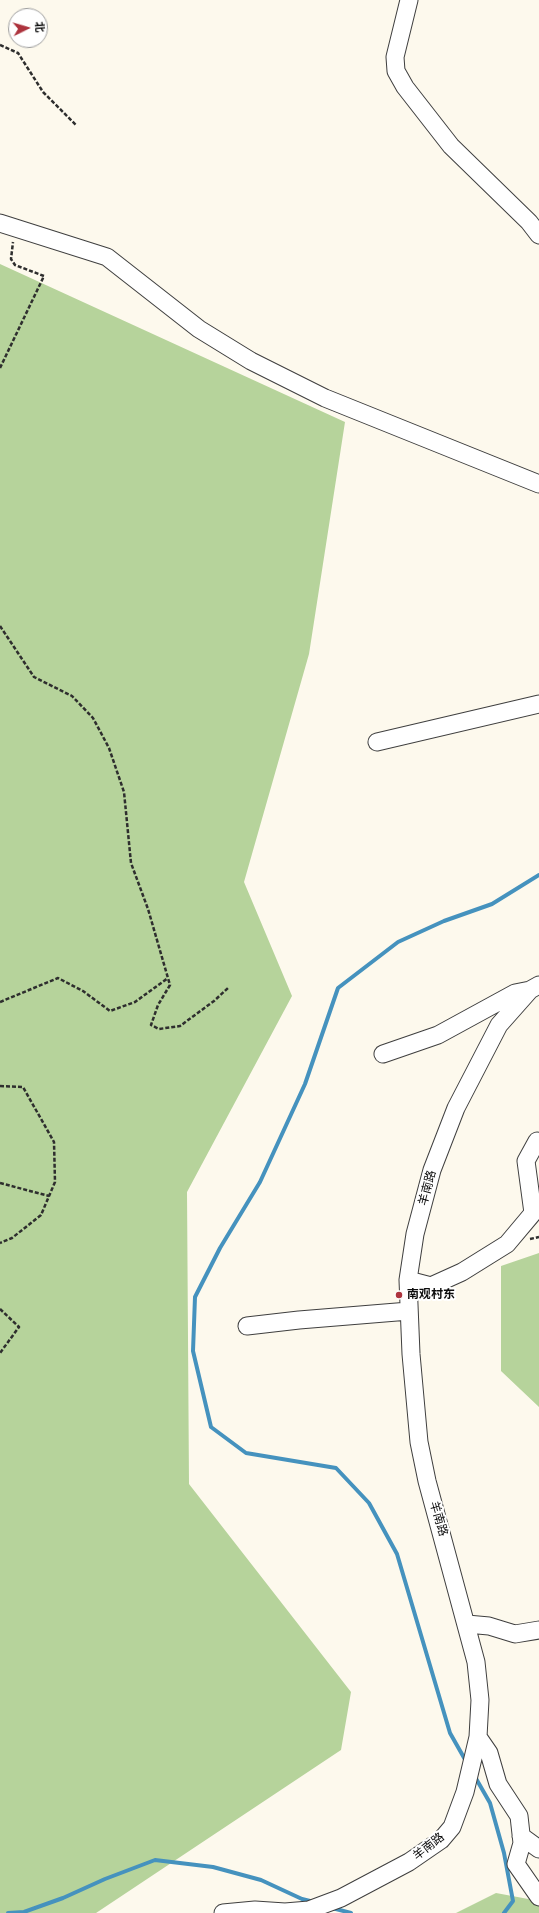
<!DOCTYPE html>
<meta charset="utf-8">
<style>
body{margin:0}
#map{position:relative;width:539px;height:1913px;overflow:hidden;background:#fdf9ed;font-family:"Source Serif 4","Noto Sans SC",serif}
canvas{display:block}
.north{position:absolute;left:8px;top:8px;width:40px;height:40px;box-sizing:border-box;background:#fff;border:1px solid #9e9e9e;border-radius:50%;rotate:85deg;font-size:11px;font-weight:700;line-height:16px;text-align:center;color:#0c0c0c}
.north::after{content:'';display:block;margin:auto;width:14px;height:18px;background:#ad333d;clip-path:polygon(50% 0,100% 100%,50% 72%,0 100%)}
</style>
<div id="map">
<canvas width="539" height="1913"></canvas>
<div class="north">北</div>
</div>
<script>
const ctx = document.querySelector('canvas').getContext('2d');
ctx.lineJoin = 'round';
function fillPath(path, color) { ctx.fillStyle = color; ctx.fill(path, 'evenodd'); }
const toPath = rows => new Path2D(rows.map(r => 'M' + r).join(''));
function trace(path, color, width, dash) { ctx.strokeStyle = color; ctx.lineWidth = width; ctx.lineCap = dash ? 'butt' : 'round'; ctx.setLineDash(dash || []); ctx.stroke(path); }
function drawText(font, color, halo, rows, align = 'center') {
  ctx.font = font + ' "Source Serif 4","Noto Sans SC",serif'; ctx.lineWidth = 4; ctx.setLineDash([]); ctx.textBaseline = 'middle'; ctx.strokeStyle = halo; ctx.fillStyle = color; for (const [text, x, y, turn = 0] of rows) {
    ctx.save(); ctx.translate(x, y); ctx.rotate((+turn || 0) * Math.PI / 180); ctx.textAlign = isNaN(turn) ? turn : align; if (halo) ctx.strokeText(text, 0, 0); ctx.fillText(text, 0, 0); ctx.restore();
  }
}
const forest = toPath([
 [0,264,345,422,309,654,244,882,292,996,187,1192,189,1484,351,1692,341,1750,96,1913,0,1913],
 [539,1253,539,1407,501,1371,501,1266],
 [496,1893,539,1901,539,1913,456,1913]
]);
const stream = toPath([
 [467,1763,450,1733,397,1554,369,1503,336,1468,246,1453,211,1427,193,1351,195,1297,220,1248,260,1182,305,1084,338,988,398,942,444,921,492,904,539,875],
 [474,1775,490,1803,504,1853,513,1901,504,1913],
 [332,1908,351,1913],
 [8,1913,24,1912,63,1898,105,1879,155,1860,213,1867,261,1880,302,1899,314,1902]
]);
const path = toPath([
 [0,45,18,53,43,92,76,125],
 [0,368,44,276,15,265,11,259,13,242],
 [0,626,34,677,72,696,93,718,109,748,124,792,131,863,148,909,170,985,158,1005,151,1025,159,1029,180,1026,214,1001,228,988],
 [0,1002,58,978,83,991,110,1011,135,1002,168,978],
 [0,1086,23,1087,54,1142,55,1182,41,1215,12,1238,0,1243],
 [0,1183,49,1196],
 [530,1239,539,1237],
 [0,1309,19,1327,0,1353]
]);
const minor = toPath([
 [409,0,395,57,396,71,405,87,451,146,529,222,539,235],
 [0,223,107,257,199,329,251,361,325,398,539,484],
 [377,742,539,704],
 [383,1054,438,1035,515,993,530,990],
 [408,1280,431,1286,462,1272,507,1244,533,1213,526,1161,537,1141],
 [247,1326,299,1320,409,1311],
 [467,1624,489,1626,515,1634,539,1630],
 [478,1737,489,1753,498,1784,519,1816,522,1843,516,1864,539,1897],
 [521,1836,539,1849],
 [223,1913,255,1910,285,1912,309,1910,341,1898,409,1862,441,1840,452,1827,465,1792,478,1737,480,1700,476,1662,427,1481,419,1442,411,1354,408,1280,415,1234,432,1170,456,1108,499,1025,530,990,539,985]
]);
const markers = [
 [399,1295,4,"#ad333d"]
];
const streetNames = [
 ["羊南路",428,1188,-75],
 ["羊南路",438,1519,74],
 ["羊南路",429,1847,-38]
];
const poiNames = [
 ["南观村东",407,1295]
];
fillPath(forest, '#b6d39b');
trace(stream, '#4592be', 4);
trace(minor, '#3f3f3f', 19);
trace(path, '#2e2e2e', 2.5, [4, 2]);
trace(minor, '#fff', 17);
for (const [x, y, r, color] of markers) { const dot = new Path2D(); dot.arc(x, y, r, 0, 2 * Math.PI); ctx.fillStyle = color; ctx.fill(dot); trace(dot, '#fff', 1.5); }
drawText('12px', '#0c0c0c', '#fff', streetNames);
drawText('bold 12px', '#0c0c0c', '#fff', poiNames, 'left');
</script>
